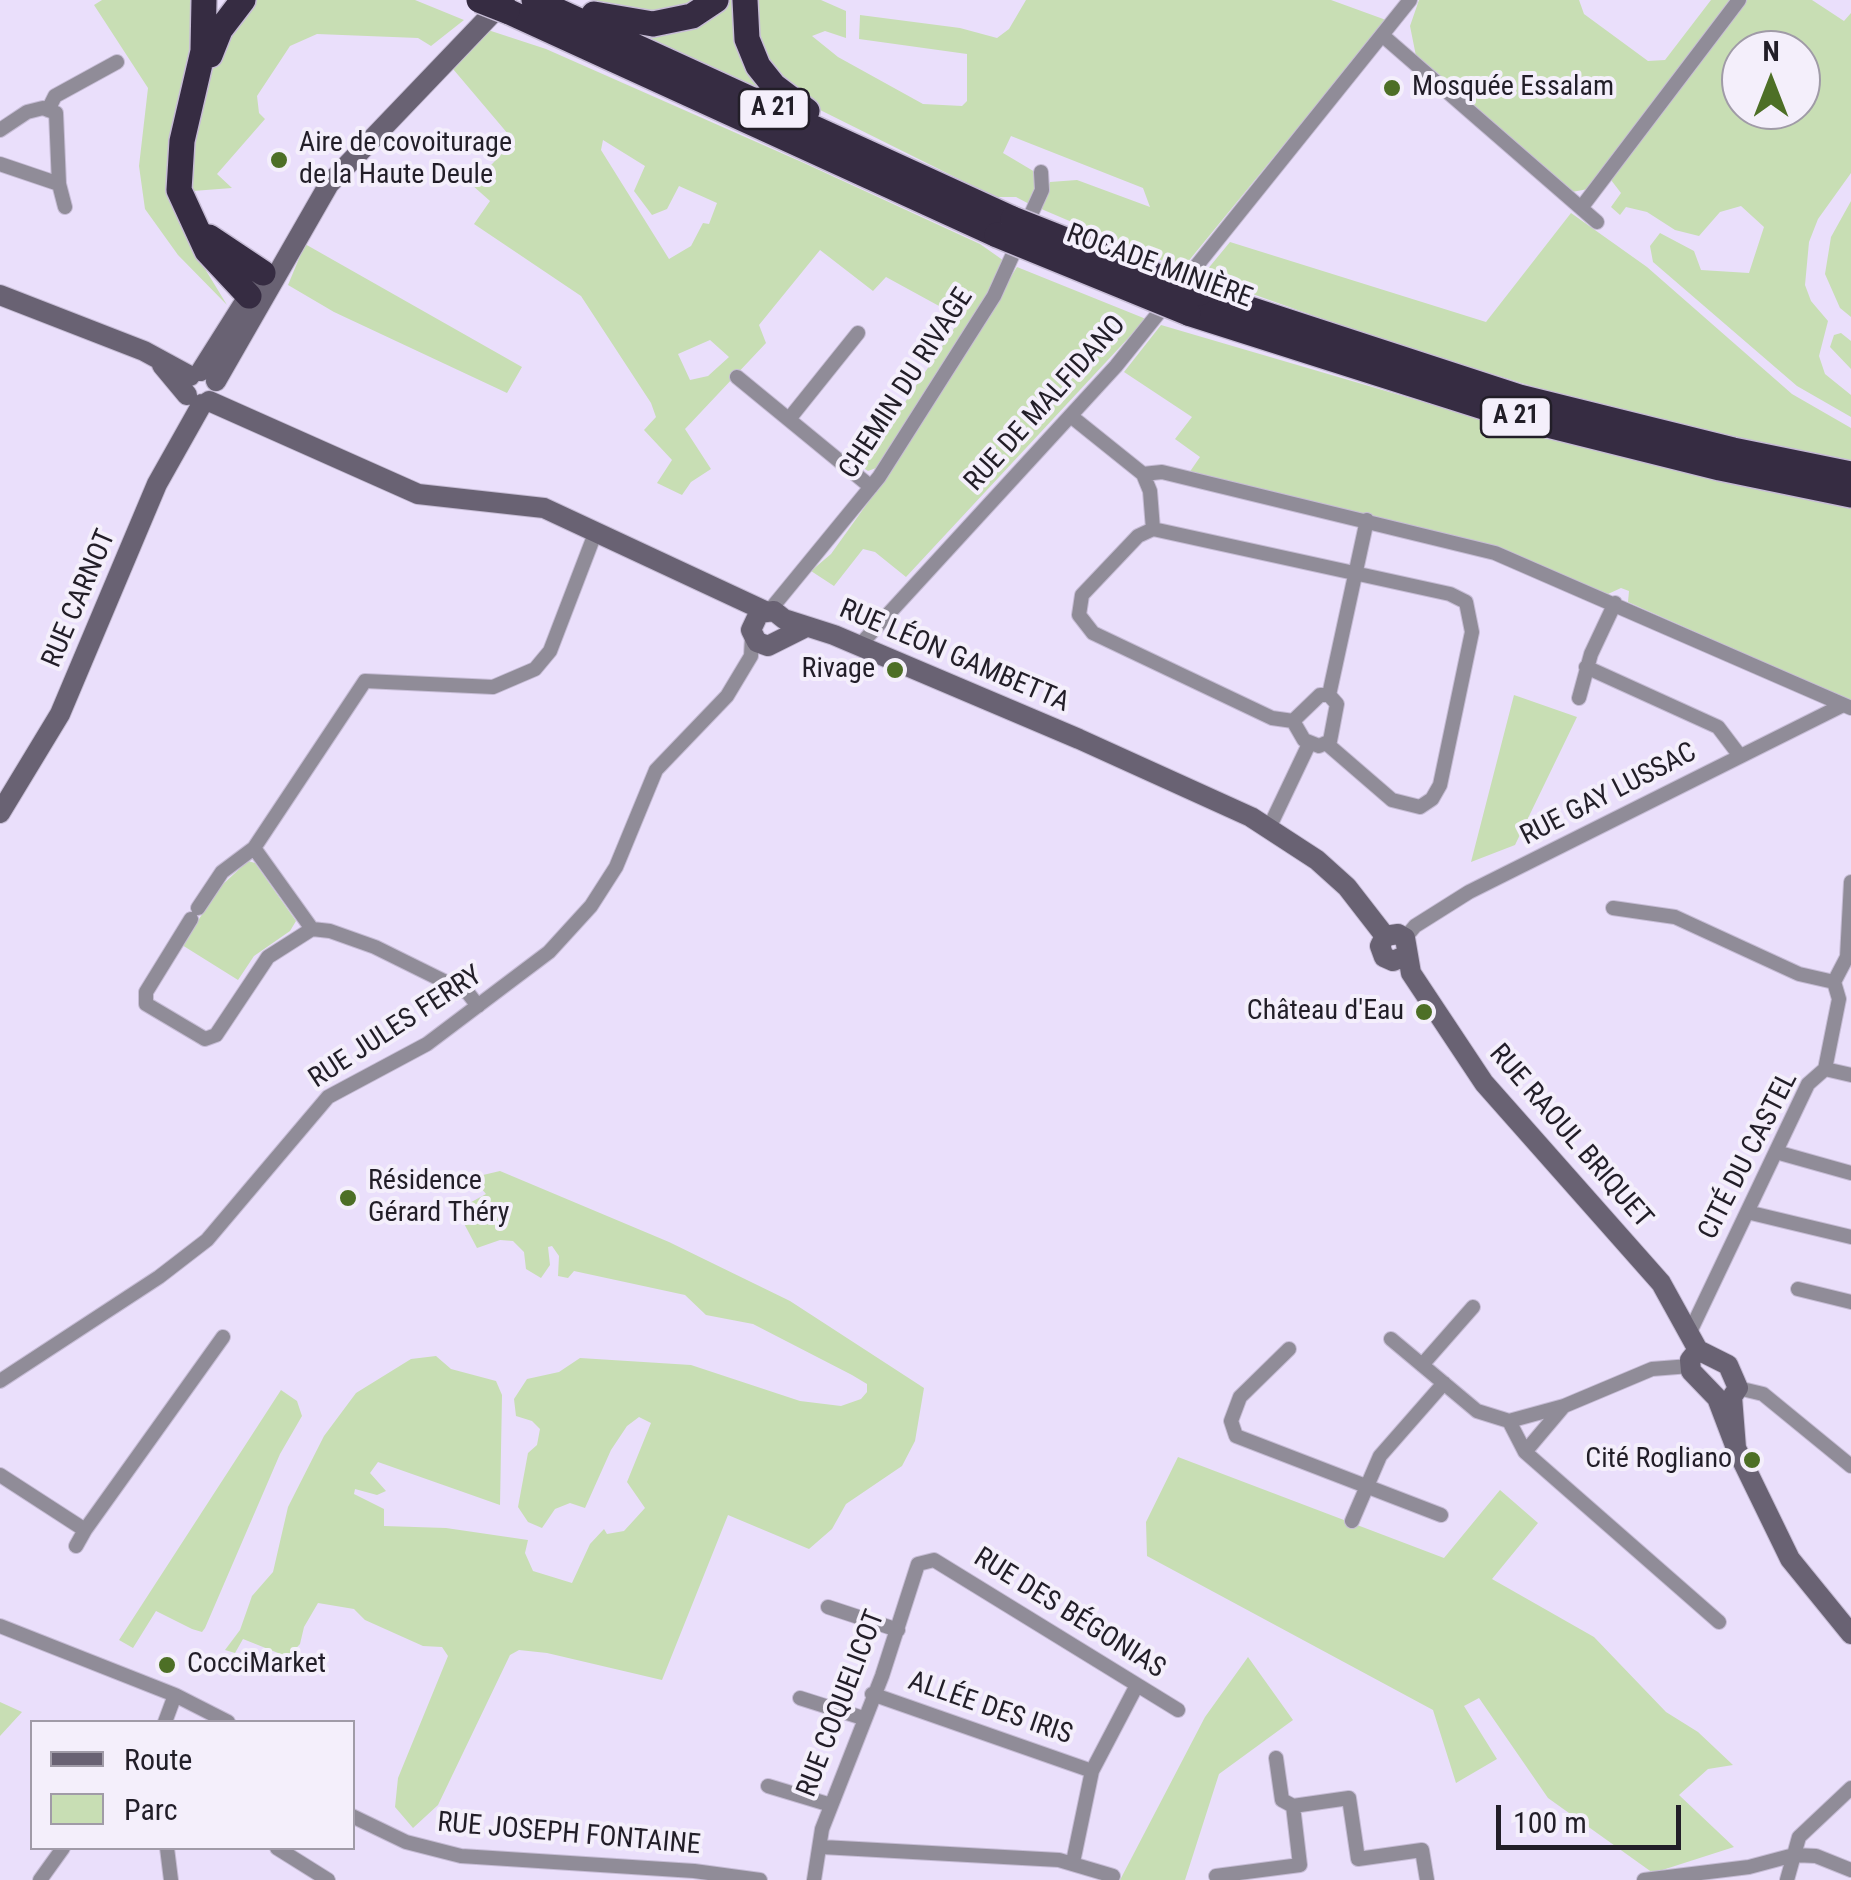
<!DOCTYPE html>
<meta charset="utf-8">
<style>
body{margin:0}
#map{position:relative;width:1851px;height:1880px;overflow:hidden;background:#eadffb;font-family:"Roboto Condensed",sans-serif}
canvas{display:block}
.legend{position:absolute;left:30px;top:1720px;width:325px;height:130px;box-sizing:border-box;background:#f4effb;border:2px solid #a09ba7;margin:0;padding:12px 18px;list-style:none;font-size:30px;color:#221e28}
.legend li{display:flex;align-items:center;gap:20px;height:50px}
.legend b{width:50px;border:2px solid #a09ba7}
.north{position:absolute;left:1721px;top:30px;width:100px;height:100px;box-sizing:border-box;background:#f4effb;border:2px solid #a09ba7;border-radius:50%;rotate:0deg;font-size:28px;font-weight:700;line-height:40px;text-align:center;color:#221e28}
.north::after{content:'';display:block;margin:auto;width:35px;height:45px;background:#4d6f26;clip-path:polygon(50% 0,100% 100%,50% 72%,0 100%)}
.scale{position:absolute;left:1496px;top:1805px;width:185px;height:45px;box-sizing:border-box;border:5px solid #221e28;border-top:0;padding-left:12px;font-size:30px;line-height:35px;white-space:nowrap;color:#221e28;-webkit-text-stroke:8px #f4effb;paint-order:stroke}
</style>
<div id="map">
<canvas width="1851" height="1880"></canvas>
<ul class="legend">
<li><b style="height:12px;background:#696273"></b>Route</li>
<li><b style="height:28px;background:#c8deb4"></b>Parc</li>
</ul>
<div class="north">N</div>
<div class="scale">100 m</div>
</div>
<script>
const ctx = document.querySelector('canvas').getContext('2d');
ctx.lineJoin = 'round';
function fillPath(path, color) { ctx.fillStyle = color; ctx.fill(path, 'evenodd'); }
const toPath = rows => new Path2D(rows.map(r => 'M' + r).join(''));
function trace(path, color, width, dash) { ctx.strokeStyle = color; ctx.lineWidth = width; ctx.lineCap = dash ? 'butt' : 'round'; ctx.setLineDash(dash || []); ctx.stroke(path); }
function drawText(font, color, halo, rows, align = 'center') {
  ctx.font = font + ' "Roboto Condensed",sans-serif'; ctx.lineWidth = 8; ctx.setLineDash([]); ctx.textBaseline = 'middle'; ctx.strokeStyle = halo; ctx.fillStyle = color; for (const [text, x, y, turn = 0] of rows) {
    ctx.save(); ctx.translate(x, y); ctx.rotate((+turn || 0) * Math.PI / 180); ctx.textAlign = isNaN(turn) ? turn : align; if (halo) ctx.strokeText(text, 0, 0); ctx.fillText(text, 0, 0); ctx.restore();
  }
}
const green = toPath([
 [102,0,198,0,172,198,185,236,227,305,178,255,145,209,139,166,148,88,94,5],
 [248,0,415,0,464,20,431,46,418,38,317,34,290,46,257,96,259,113,265,119,217,174,232,188,193,191,192,152,217,51],
 [591,0,705,0,679,13,620,11],
 [725,0,741,0,767,94,633,30],
 [752,0,821,0,846,11,846,38,825,31,812,36,838,57,923,104,962,106,967,101,967,54,859,39,860,15,960,28,997,38,1009,29,1026,0,1331,0,1386,20,1182,269,1039,208,1050,182,1077,180,1150,207,1143,188,1011,136,1003,153,1035,172,1039,180,1033,206,1016,197,995,197,798,99,757,49],
 [1419,0,1579,0,1584,14,1648,61,1665,60,1711,0,1733,0,1588,189,1572,192,1416,56,1410,26],
 [1747,0,1812,0,1844,21,1851,13,1851,173,1818,219,1809,242,1805,285,1811,301,1828,321,1819,356,1825,374,1851,395,1851,417,1797,386,1653,262,1650,246,1660,233,1694,251,1701,270,1749,273,1764,227,1741,206,1720,212,1699,236,1675,230,1647,212,1626,207,1620,215,1611,207,1621,193,1611,180],
 [1741,50,1801,50,1801,110,1741,110],
 [488,30,546,49,804,163,980,244,1007,263,876,468,868,471,862,467,961,318,886,277,873,291,820,250,759,325,766,343,685,429,711,469,691,482,682,495,657,483,672,460,644,430,656,417,651,403,581,296,474,224,490,201,472,185,514,141,453,69],
 [603,140,645,166,634,191,652,215,667,209,679,186,717,203,709,224,703,223,691,246,669,259,601,150],
 [710,340,729,357,708,376,690,380,678,354],
 [1851,201,1851,317,1840,308,1825,274,1831,237],
 [1571,213,1647,267,1792,394,1851,428,1851,461,1715,434,1557,394,1379,339,1202,276,1230,242,1486,322],
 [305,244,522,367,507,393,334,312,288,285],
 [1017,267,1146,319,906,577,875,552,863,549,834,586,811,571,831,554,884,480],
 [1161,325,1546,438,1851,509,1851,701,1628,602,1629,591,1621,588,1608,594,1489,545,1189,473,1200,457,1175,439,1192,417,1124,372],
 [1841,333,1851,341,1851,369,1830,347,1834,335],
 [1514,695,1577,717,1515,845,1471,862],
 [248,861,255,863,296,921,290,931,254,956,238,980,182,945,220,887],
 [500,1171,669,1242,790,1301,924,1388,915,1441,902,1466,846,1504,832,1529,809,1549,728,1515,662,1680,547,1653,519,1650,510,1655,438,1805,413,1828,395,1807,398,1778,448,1656,442,1647,423,1646,365,1620,354,1609,318,1603,304,1627,300,1644,288,1657,243,1639,235,1653,225,1650,240,1630,252,1596,273,1572,288,1507,324,1436,356,1393,411,1359,436,1356,451,1369,496,1381,502,1395,500,1505,378,1462,370,1473,386,1491,377,1495,355,1489,354,1494,384,1509,384,1526,446,1528,528,1540,525,1553,533,1571,572,1583,590,1544,604,1529,607,1534,624,1531,645,1508,627,1482,651,1423,639,1417,627,1426,611,1450,585,1508,570,1503,555,1509,542,1528,528,1522,518,1507,528,1453,537,1445,540,1429,532,1421,516,1416,514,1399,527,1379,559,1372,580,1358,691,1365,800,1401,841,1406,861,1399,867,1392,867,1384,852,1375,753,1324,706,1315,685,1295,574,1271,568,1278,558,1276,559,1256,552,1246,548,1247,550,1265,541,1278,526,1269,524,1252,513,1241,500,1240,477,1248,460,1216,464,1206,486,1194,481,1188,483,1175],
 [281,1390,297,1401,302,1416,280,1454,205,1628,202,1632,192,1629,156,1611,133,1648,119,1640],
 [1178,1457,1444,1558,1500,1490,1538,1523,1492,1579,1594,1637,1666,1712,1698,1732,1733,1765,1708,1769,1679,1795,1734,1847,1653,1873,1548,1798,1479,1698,1464,1706,1497,1759,1456,1783,1433,1710,1147,1556,1146,1522],
 [1248,1657,1293,1720,1219,1774,1185,1880,1120,1880,1205,1717],
 [0,1702,22,1712,0,1736]
]);
const street = toPath([
 [1382,35,1597,222],
 [48,110,55,96,117,62],
 [0,130,27,112,43,108,56,113,59,184,65,207],
 [0,164,59,184],
 [1581,208,1739,0],
 [737,377,871,487],
 [1072,417,1143,474,1150,491,1153,529],
 [789,419,858,333],
 [1143,474,1162,472,1495,553,1851,708],
 [770,610,879,477,994,296,1042,190,1041,172],
 [859,646,1116,366,1410,0],
 [1586,667,1718,727,1740,756],
 [1320,695,1329,695,1337,704,1330,741,1319,746,1304,740,1293,721,1320,695],
 [1329,695,1367,520],
 [1579,698,1591,654,1615,603],
 [1293,721,1272,718,1093,633,1079,615,1082,595,1138,536,1153,529,1450,594,1466,602,1472,632,1440,785,1432,799,1420,807,1392,800,1326,743],
 [1269,828,1309,744],
 [254,848,312,929],
 [198,908,222,872,254,848,365,681,493,687,535,669,550,651,596,531],
 [1613,908,1675,917,1799,974,1834,982],
 [191,919,146,992,146,1004,205,1039,216,1035,268,957,312,929,330,931,375,947,468,993,478,1006],
 [1405,938,1415,926,1469,892,1843,705],
 [1825,1069,1851,1075],
 [1776,1152,1851,1173],
 [1747,1212,1851,1237],
 [1798,1289,1851,1302],
 [1689,1334,1808,1084,1825,1069,1839,999,1834,982,1847,957,1851,882],
 [1391,1339,1477,1411,1509,1421,1564,1406,1652,1369,1690,1366],
 [1289,1349,1240,1397,1231,1421,1236,1436,1441,1515],
 [1422,1365,1473,1307],
 [0,1381,159,1277,207,1240,328,1097,427,1044,549,952,591,906,616,867,656,770,727,696,751,656,752,636],
 [1738,1388,1763,1394,1851,1466],
 [1509,1421,1525,1452,1563,1407],
 [1525,1452,1719,1622],
 [0,1475,85,1530,223,1337],
 [1352,1521,1380,1456,1444,1383],
 [76,1546,85,1530],
 [828,1607,898,1630],
 [0,1626,175,1695,228,1722],
 [872,1694,1092,1771],
 [800,1698,863,1718],
 [165,1722,175,1695],
 [1276,1758,1282,1800,1293,1806],
 [768,1786,831,1805],
 [352,1816,406,1842,461,1856,694,1871,760,1880],
 [822,1847,1059,1860,1113,1876],
 [167,1848,171,1880],
 [277,1848,328,1880],
 [1794,1855,1816,1856,1851,1870],
 [1073,1862,1092,1771,1137,1685],
 [1216,1876,1300,1865,1293,1806,1349,1798,1358,1859,1422,1850,1427,1880],
 [40,1880,63,1848],
 [814,1880,822,1829,882,1676,918,1564,934,1560,1178,1710],
 [1644,1880,1749,1867,1794,1855],
 [1787,1880,1799,1837,1851,1788]
]);
const secondary = toPath([
 [0,295,144,351,190,376],
 [162,365,187,395],
 [201,371,256,284],
 [216,381,329,184,505,0],
 [209,401,418,494,544,508,765,611],
 [806,627,768,646,757,642,751,630,759,613,774,611,784,619,834,635,1079,739,1251,817,1317,860,1347,887,1385,936],
 [0,813,60,714,157,484,202,404],
 [1385,936,1398,934,1405,938,1411,973,1484,1083,1661,1283,1698,1350,1728,1365,1738,1388,1732,1397,1736,1448],
 [1385,936,1380,946,1384,957,1393,961,1405,956],
 [1698,1350,1690,1360,1691,1371,1717,1398,1736,1448,1790,1559,1851,1634]
]);
const highway = toPath([
 [204,0,203,51,182,141,179,190,207,251,249,296],
 [534,0,1013,219],
 [745,0,747,39,758,66,774,86,807,111],
 [507,11,997,235],
 [594,14,653,24,692,16,716,0],
 [210,55,220,30,243,0],
 [209,237,263,273],
 [1200,293,1519,397,1733,450,1851,474],
 [1188,313,1512,416,1720,468,1851,495]
]);
const highwayBridge = toPath([
 [479,0,507,11],
 [1013,219,1200,293],
 [997,235,1188,313]
]);
const markers = [
 [1392,88,10,"#4d6f26"],
 [279,160,10,"#4d6f26"],
 [895,670,10,"#4d6f26"],
 [1424,1012,10,"#4d6f26"],
 [348,1198,10,"#4d6f26"],
 [1752,1460,10,"#4d6f26"],
 [167,1665,10,"#4d6f26"]
];
const shields = [
 [774,109,70],
 [1516,417,70]
];
const shieldNames = [
 ["A 21",774,109],
 ["A 21",1516,417]
];
const poiNames = [
 ["Mosquée Essalam",1412,88],
 ["Aire de covoiturage",299,144],
 ["de la Haute Deule",299,176],
 ["Rivage",875,670,"right"],
 ["Château d'Eau",1404,1012,"right"],
 ["Résidence",368,1182],
 ["Gérard Théry",368,1214],
 ["Cité Rogliano",1732,1460,"right"],
 ["CocciMarket",187,1665]
];
const streetNames = [
 ["ROCADE MINIÈRE",1159,267,20],
 ["CHEMIN DU RIVAGE",907,384,-57],
 ["RUE DE MALFIDANO",1046,404,-48],
 ["RUE CARNOT",80,599,-67],
 ["RUE LÉON GAMBETTA",954,657,23],
 ["RUE GAY LUSSAC",1609,795,-27],
 ["RUE JULES FERRY",396,1028,-33],
 ["RUE RAOUL BRIQUET",1570,1137,49],
 ["CITÉ DU CASTEL",1749,1156,-63],
 ["RUE DES BÉGONIAS",1069,1614,32],
 ["RUE COQUELICOT",842,1704,-69],
 ["ALLÉE DES IRIS",990,1709,19],
 ["RUE JOSEPH FONTAINE",569,1835,5]
];
fillPath(green, '#c8deb4');
trace(street, '#c6bcd5', 16);
trace(secondary, '#c6bcd5', 22);
trace(highway, '#c6bcd5', 28);
trace(street, '#908c98', 14);
trace(secondary, '#696273', 20);
trace(highway, '#362c42', 25);
trace(highwayBridge, '#c6bcd5', 28, []);
trace(highwayBridge, '#362c42', 25);
for (const [x, y, r, color] of markers) { const dot = new Path2D(); dot.arc(x, y, r, 0, 2 * Math.PI); ctx.fillStyle = color; ctx.fill(dot); trace(dot, '#f4effb', 4); }
for (const [x, y, w] of shields) { const box = new Path2D(); box.roundRect(x - w / 2, y - 20, w, 40, 8); ctx.fillStyle = '#f4effb'; ctx.fill(box); trace(box, '#221e28', 2.5); }
drawText('bold 25px', '#221e28', null, shieldNames);
drawText('28px', '#221e28', '#f4effb', poiNames, 'left');
drawText('28px', '#221e28', '#f4effb', streetNames);
</script>
